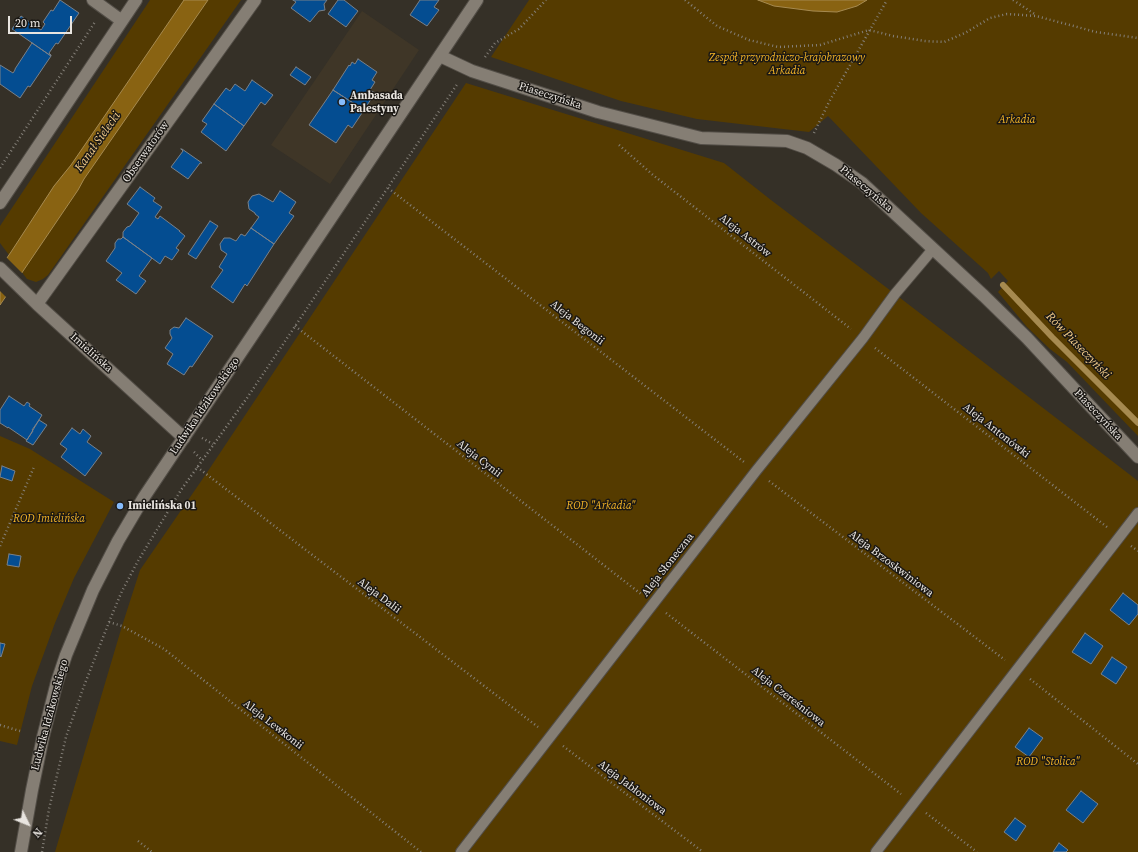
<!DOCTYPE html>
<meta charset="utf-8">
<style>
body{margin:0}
#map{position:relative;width:1138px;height:852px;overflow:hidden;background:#353027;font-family:"Source Serif 4",serif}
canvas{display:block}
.north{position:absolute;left:8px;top:804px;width:40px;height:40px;-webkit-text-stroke:3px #1b1814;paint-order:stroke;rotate:133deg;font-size:11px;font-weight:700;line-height:16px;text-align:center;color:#e9e5e0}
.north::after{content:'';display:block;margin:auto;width:14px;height:18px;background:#e9e5e0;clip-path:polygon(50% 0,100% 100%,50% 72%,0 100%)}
.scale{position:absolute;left:8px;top:16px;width:64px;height:18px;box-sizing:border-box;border:2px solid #e9e5e0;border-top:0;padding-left:5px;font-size:12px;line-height:14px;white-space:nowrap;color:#e9e5e0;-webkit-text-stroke:3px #1b1814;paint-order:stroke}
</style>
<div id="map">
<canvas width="1138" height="852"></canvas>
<div class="north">N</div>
<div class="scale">20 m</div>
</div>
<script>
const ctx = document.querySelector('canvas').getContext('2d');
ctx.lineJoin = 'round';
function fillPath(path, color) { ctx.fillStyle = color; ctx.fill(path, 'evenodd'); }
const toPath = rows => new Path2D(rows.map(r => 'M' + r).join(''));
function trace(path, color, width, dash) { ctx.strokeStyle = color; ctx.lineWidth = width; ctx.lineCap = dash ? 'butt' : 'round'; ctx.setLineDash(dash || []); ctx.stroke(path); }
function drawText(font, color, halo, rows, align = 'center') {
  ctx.font = font + ' "Source Serif 4",serif'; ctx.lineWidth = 3; ctx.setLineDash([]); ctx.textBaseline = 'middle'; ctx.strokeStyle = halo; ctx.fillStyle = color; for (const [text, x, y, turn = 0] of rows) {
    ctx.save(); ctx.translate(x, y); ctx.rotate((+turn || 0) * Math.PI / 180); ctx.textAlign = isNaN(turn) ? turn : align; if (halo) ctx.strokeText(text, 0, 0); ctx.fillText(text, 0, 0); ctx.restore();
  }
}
const built = toPath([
 [362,11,419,50,330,184,271,145]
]);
const green = toPath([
 [150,0,241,0,48,275,43,279,36,282,27,279,0,243,0,226],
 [529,0,1138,0,1138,436,1067,362,1050,349,1027,327,998,292,1008,281,999,271,991,279,988,273,921,213,828,116,809,132,697,119,621,101,491,57],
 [466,83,724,163,771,200,895,294,1138,481,1138,852,55,852,122,626,140,570,206,474],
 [0,436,30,449,114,502,74,578,55,623,32,686,17,745,0,741]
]);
const water = toPath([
 [184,0,208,0,84,179,78,190,0,305,0,268,11,252,54,186,71,165,184,0],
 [758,0,867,0,857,6,837,12,813,11,774,6,758,0]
]);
const pier = toPath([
 [6,257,23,274,7,298,0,291,0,265]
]);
const stream = toPath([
 [1003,285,1052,337,1138,423]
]);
const building = toPath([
 [60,0,79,13,58,44,56,43,49,53,51,55,51,56,12,29,21,16,41,30,45,24,43,22,51,10,53,11,60,0],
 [293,0,327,0,324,4,325,10,319,11,310,22,291,8,296,2,293,0],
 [338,0,344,0,358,11,346,27,328,14,338,0],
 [420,0,439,0,434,7,439,10,427,26,410,15,420,0],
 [32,43,51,56,30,87,28,86,20,98,0,84,0,65,13,73,15,70,15,69,32,43],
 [358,59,377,72,372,80,375,82,370,90,375,93,364,110,333,90,349,65,350,66,352,62,355,64,358,59],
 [296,67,311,77,305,85,290,75,296,67],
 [252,80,273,95,265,105,261,102,244,126,214,104,226,88,230,91,235,84,245,91,252,80],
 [333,90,364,110,352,128,348,125,336,143,309,125,333,90],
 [214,104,244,126,226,151,201,132,207,124,202,121,214,104],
 [181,149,182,149,202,163,200,163,188,179,171,167,183,151,181,149],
 [140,187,155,198,153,201,162,207,155,217,158,219,160,216,180,231,179,231,185,236,176,248,179,250,172,260,165,256,160,264,123,237,123,232,127,227,130,226,139,213,127,204,140,187],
 [280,191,296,202,289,213,294,216,274,244,251,228,259,217,255,214,255,213,249,209,248,202,252,196,259,194,273,202,280,191],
 [210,221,218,226,196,259,188,254,210,221],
 [251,228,274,244,247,286,245,284,233,303,211,287,223,270,219,267,227,254,221,250,220,244,224,238,230,238,236,241,241,234,245,236,251,228],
 [123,237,152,258,139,276,146,281,136,294,116,280,122,273,106,261,115,248,115,243,118,239,121,239,123,237],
 [186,318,213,336,192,367,190,366,184,375,167,364,173,354,165,348,172,338,170,334,170,330,174,327,179,328,186,318],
 [9,396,24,406,27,402,30,404,29,406,42,415,27,440,8,427,8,428,0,423,0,410,9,396],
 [39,420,47,425,33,445,26,441,33,431,32,430,39,420],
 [72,428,80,434,83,429,91,436,87,442,102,453,85,476,61,457,67,449,60,444,72,428],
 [2,466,15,471,12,481,0,477,2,466],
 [9,554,21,556,19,567,7,565,9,554],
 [1123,593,1138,605,1138,614,1129,625,1110,610,1123,593],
 [1085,633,1103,646,1091,664,1072,652,1085,633],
 [0,643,5,644,1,657,0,656,0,643],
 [1112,657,1127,667,1116,684,1101,674,1112,657],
 [1029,728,1043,738,1029,757,1015,747,1029,728],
 [1081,791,1098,804,1083,823,1066,810,1081,791],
 [1015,818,1026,826,1016,841,1004,832,1015,818],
 [1059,843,1068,850,1066,852,1053,852,1059,843]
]);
const path = toPath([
 [685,0,717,26,749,40,778,47,820,45,869,30,893,36,925,41,944,42,965,33,990,18,1007,14,1036,16,1096,32,1138,38],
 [1013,0,1036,15],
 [485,57,495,43,519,29,546,0],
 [814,133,829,102,887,0],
 [619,145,653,175,851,329],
 [0,168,95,22],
 [388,188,744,462],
 [295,326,641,594],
 [875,348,1107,527],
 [202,438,213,444],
 [194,452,202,460],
 [197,467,538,727],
 [769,481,1005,660],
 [0,546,34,467],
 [1131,546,1138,551],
 [666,613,901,794],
 [109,622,122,626,164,649,421,852],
 [1030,679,1138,764],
 [0,725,20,731],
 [563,746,703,852],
 [926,813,977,852],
 [138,841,152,852],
 [42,852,49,809,66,737,84,686,109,622,122,591,138,561,181,490,247,398,458,83]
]);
const lane = toPath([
 [461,852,756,471,863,338,895,294,933,249],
 [876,852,1138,513]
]);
const street = toPath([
 [93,0,122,21],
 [440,56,472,71,598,112,701,138,787,141,807,148,836,165,862,183,984,296,1027,338,1093,409,1138,457],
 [0,203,136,0],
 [0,268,37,304,184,438],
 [37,304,255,0]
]);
const secondary = toPath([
 [21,852,32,790,43,737,57,682,66,655,93,590,118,541,144,497,477,0]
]);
const markers = [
 [342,102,4,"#85bbfb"],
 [120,506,4,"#85bbfb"]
];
const parkNames = [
 ["Zespół przyrodniczo-krajobrazowy",787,58],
 ["Arkadia",787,71],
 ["Arkadia",1017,120],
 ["ROD \"Arkadia\"",601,506],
 ["ROD Imielińska",49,519],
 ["ROD \"Stolica\"",1048,762]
];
const poiNames = [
 ["Ambasada",350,96],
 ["Palestyny",350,109],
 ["Imielińska 01",128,506]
];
const streetNames = [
 ["Piaseczyńska",550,96,18],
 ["Obserwatorów",146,152,-55],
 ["Piaseczyńska",866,189,40],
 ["Aleja Astrów",745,236,38],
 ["Aleja Begonii",577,323,38],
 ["Imielińska",91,353,42],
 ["Ludwika Idzikowskiego",205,406,-56],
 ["Piaseczyńska",1098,415,47],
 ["Aleja Antonówki",996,431,38],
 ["Aleja Cynii",479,459,38],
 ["Aleja Brzoskwiniowa",891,564,37],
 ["Aleja Słoneczna",668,565,-52],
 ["Aleja Dalii",379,596,37],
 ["Aleja Czereśniowa",788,697,38],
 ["Ludwika Idzikowskiego",50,715,-75],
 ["Aleja Lewkonii",273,725,38],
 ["Aleja Jabłoniowa",632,788,37]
];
const waterNames = [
 ["Kanał Sielecki",98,142,-55],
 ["Rów Piaseczyński",1078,346,46]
];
fillPath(built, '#3f3627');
fillPath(green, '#553b00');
fillPath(water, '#896312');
trace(water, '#a68a50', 1);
fillPath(pier, '#353027');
trace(stream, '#a68a50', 6);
fillPath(building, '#044d91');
trace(building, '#79818a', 1);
trace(lane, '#524d46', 12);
trace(street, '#524d46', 14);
trace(secondary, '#524d46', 14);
trace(path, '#858079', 2.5, [1, 3]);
trace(lane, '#857e74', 10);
trace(street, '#857e74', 12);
trace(secondary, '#857e74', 12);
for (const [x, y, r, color] of markers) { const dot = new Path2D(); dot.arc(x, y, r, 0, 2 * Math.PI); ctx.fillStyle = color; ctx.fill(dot); trace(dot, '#1b1814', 1.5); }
drawText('italic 11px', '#f4b426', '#1b1814', parkNames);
drawText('bold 11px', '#e9e5e0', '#1b1814', poiNames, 'left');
drawText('11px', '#e9e5e0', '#1b1814', streetNames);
drawText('italic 12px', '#f6cf8c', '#1b1814', waterNames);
</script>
